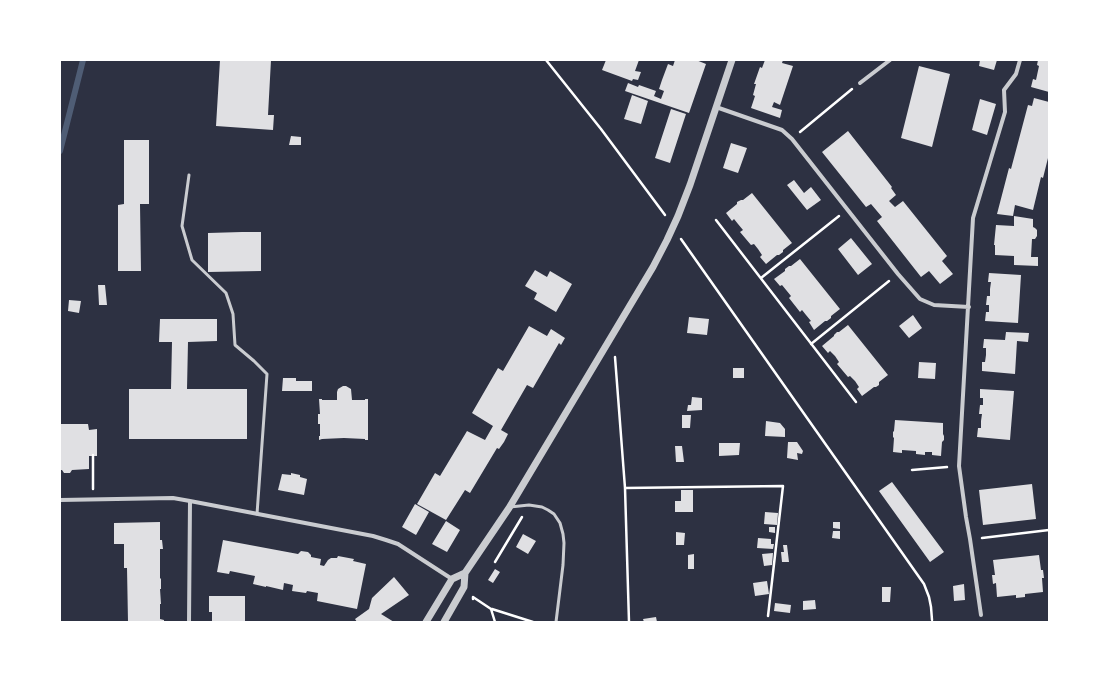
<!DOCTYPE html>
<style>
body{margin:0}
#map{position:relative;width:1109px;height:682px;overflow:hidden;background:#2d3142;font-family:Overpass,sans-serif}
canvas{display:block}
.frame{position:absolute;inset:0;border:61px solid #fff;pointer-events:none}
</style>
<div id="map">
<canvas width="1109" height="682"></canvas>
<div class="frame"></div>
</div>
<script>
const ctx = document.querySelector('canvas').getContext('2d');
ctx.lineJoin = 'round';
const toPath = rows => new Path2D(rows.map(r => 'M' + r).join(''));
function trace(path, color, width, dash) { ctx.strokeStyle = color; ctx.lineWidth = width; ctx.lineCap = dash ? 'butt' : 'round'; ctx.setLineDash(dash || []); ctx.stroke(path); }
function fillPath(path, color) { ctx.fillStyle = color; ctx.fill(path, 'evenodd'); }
const stream = toPath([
 [60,151,83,60]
]);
const building = toPath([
 [220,60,271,60,268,115,274,115,273,130,216,126],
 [606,60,639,60,635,71,641,72,638,80,633,79,632,81,602,70],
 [675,60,696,60,706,64,689,113,625,91,628,83,638,87,639,85,656,91,654,96,661,99,664,91,659,89,662,80,668,64,673,66],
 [765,60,783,60,782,63,793,66,780,105,774,102,772,107,782,110,780,118,751,108,755,96,753,95,756,84,754,84,760,67,762,68],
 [980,60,997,60,994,70,979,66],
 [1038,60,1049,60,1049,92,1031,87,1033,79,1036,80,1039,66,1037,65],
 [919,66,950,74,932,147,901,138],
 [632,95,648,101,641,124,624,119],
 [1034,98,1049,102,1049,154,1043,178,1041,177,1033,210,1015,205,1013,216,997,214,1009,168,1011,169,1028,105,1032,106],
 [980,99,996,104,987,135,972,130],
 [671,109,686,114,670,163,655,158],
 [848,131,892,187,891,188,896,195,889,201,895,207,903,201,947,256,942,261,953,274,940,284,929,271,921,277,877,221,882,217,871,204,866,207,822,152],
 [291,136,301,137,301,145,289,145],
 [124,140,149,140,149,204,140,204,141,271,118,271,118,205,124,204],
 [731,143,747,148,738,173,723,168],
 [794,180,804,193,811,187,821,200,807,210,787,185],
 [752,193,792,243,783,250,783,252,779,255,777,255,766,264,760,257,762,255,758,249,754,244,751,245,740,232,743,230,738,224,734,219,732,221,726,213,737,204,737,202,741,200,743,200],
 [1014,216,1033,219,1033,227,1035,228,1037,230,1037,236,1035,239,1032,239,1031,257,1038,257,1038,266,1014,265,1014,256,995,255,995,245,994,245,996,225,1014,226],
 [242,232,261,232,261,271,208,272,208,233],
 [851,238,872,264,858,275,838,249],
 [800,259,840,309,831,316,831,318,827,321,825,321,814,330,809,322,811,321,806,315,802,310,800,312,789,298,791,296,782,285,780,286,774,279,785,271,785,269,789,266,791,266],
 [535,270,547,277,550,271,572,284,556,312,534,299,537,293,525,286],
 [989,273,1021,275,1018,323,985,321,986,312,989,312,989,305,986,305,987,296,990,296,990,289,991,282,988,282],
 [98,285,105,285,107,305,99,305],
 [69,300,81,301,79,313,68,311],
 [913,315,922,328,909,338,899,326],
 [689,317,709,319,707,335,687,333],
 [160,319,217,319,217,341,188,342,187,389,247,389,247,439,129,439,129,389,171,389,172,342,159,342],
 [848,325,888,375,879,382,879,385,876,387,874,387,862,396,857,389,859,387,855,381,850,376,848,377,837,364,839,362,835,356,830,351,828,353,822,346,834,336,834,335,837,332,839,332],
 [529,326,547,336,551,329,565,338,561,345,559,343,533,388,527,385,501,430,508,434,504,442,499,449,497,448,470,493,465,490,446,520,417,504,435,473,440,476,467,431,485,440,493,426,472,413,498,368,503,371],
 [1006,332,1029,333,1028,342,1017,341,1015,374,982,371,982,362,985,362,986,355,986,348,983,348,984,339,1005,340],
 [919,362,936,363,935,379,918,378],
 [733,368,744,368,744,378,733,378],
 [283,378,296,378,296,381,312,381,312,391,282,391],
 [343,386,346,386,351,389,352,400,365,400,365,399,368,399,368,440,365,440,365,439,344,438,322,439,319,440,319,436,320,436,320,424,318,424,318,414,320,414,319,399,322,399,322,400,337,400,337,392,338,389],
 [980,389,1014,391,1010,440,977,437,978,428,981,428,981,421,982,414,979,414,980,405,983,405,983,398,980,398],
 [692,397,702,398,702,410,687,411,688,405,691,405],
 [682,415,691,415,690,428,682,428],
 [895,420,943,423,943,434,944,436,944,440,942,442,941,456,932,455,932,452,925,452,925,455,916,454,916,451,902,450,902,453,893,452,894,438,893,437,893,432,894,431],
 [766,421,780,423,785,429,785,437,765,436],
 [60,424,88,424,89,430,97,429,97,456,89,456,89,469,72,470,70,473,64,473,62,470,60,470],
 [788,442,797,442,803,451,802,454,797,453,798,460,787,458],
 [719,443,740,443,739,455,719,456],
 [675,446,682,446,684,462,676,462],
 [291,473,300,475,300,477,307,479,304,495,278,490,282,474,291,475],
 [892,482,944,552,930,562,879,491],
 [1032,484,1036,519,983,525,979,490],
 [681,490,693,490,693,512,675,512,675,501,681,501],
 [415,504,429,512,416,535,402,527],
 [765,512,778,513,777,525,764,524],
 [446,521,460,530,447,552,432,544],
 [160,522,160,540,162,540,163,549,160,549,160,579,161,578,161,589,160,589,161,604,160,604,160,619,164,620,164,622,128,622,127,568,124,568,124,544,114,544,114,523],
 [833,522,840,522,840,529,833,528],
 [769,527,775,527,775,533,769,532],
 [833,531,840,531,840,539,832,538],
 [676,532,685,533,684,545,676,545],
 [523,534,536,541,528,554,516,547],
 [758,538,771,539,771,544,774,544,773,549,757,548],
 [223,540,298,554,301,551,308,552,311,555,311,557,321,559,320,565,324,566,328,560,331,558,337,558,338,556,354,559,353,561,366,564,357,609,317,601,318,593,307,591,306,593,292,591,293,585,284,583,283,590,266,586,266,587,253,584,255,576,230,571,229,574,217,572],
 [783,545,787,545,789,562,782,562,781,552,784,552],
 [773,553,772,565,764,566,762,554],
 [694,554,694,569,688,569,688,555],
 [1039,555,1041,570,1043,570,1044,578,1042,578,1043,592,1025,594,1025,597,1016,598,1016,595,997,597,996,583,993,584,992,575,995,575,993,560],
 [495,569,500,572,493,583,488,580],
 [394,577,409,595,381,614,394,622,357,622,355,619,369,609,372,598],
 [767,581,769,594,755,596,753,583],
 [964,584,965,600,954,601,953,586],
 [882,587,891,587,890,602,882,602],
 [209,596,245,596,245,622,212,622,212,612,209,612],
 [815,600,816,609,803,610,803,601],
 [775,603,791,605,790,613,774,611],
 [656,617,657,622,644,622,643,619]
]);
const path = toPath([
 [546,60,601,129,665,215],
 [800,132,852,89],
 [716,220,856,402],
 [681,239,924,584,929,597,931,607,932,620],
 [761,278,839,216],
 [811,344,889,281],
 [615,357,625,488,629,622],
 [93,455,93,489],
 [912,470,947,467],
 [625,488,783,486,768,616],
 [982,538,1049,530],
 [495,562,522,517],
 [473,599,473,597,491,609,495,622],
 [492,609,533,622]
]);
const service = toPath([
 [189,175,182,226,192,260,226,293,233,314,235,345,254,361,267,374,257,514],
 [510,507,529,505,542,507,548,510,554,514,560,523,563,534,564,543,563,565,556,622]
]);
const minor = toPath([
 [860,83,890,60],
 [716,107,782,130,792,139,898,274,920,299,934,305,969,307],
 [60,500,173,498,190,501,373,536,386,540,398,544,452,579],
 [981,615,970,539,966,517,959,466,973,218,1005,112,1004,90,1016,74,1020,60],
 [189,622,190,501]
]);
const tertiary = toPath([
 [426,622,452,579,465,573],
 [444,622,464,587,465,573,509,508,653,267,667,240,678,216,690,185,732,60]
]);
trace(stream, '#4f5d75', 6);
fillPath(building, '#e0e0e3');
trace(path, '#fff', 2.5);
trace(service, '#caccd0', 3);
trace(minor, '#caccd0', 4);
trace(tertiary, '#caccd0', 7);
</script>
